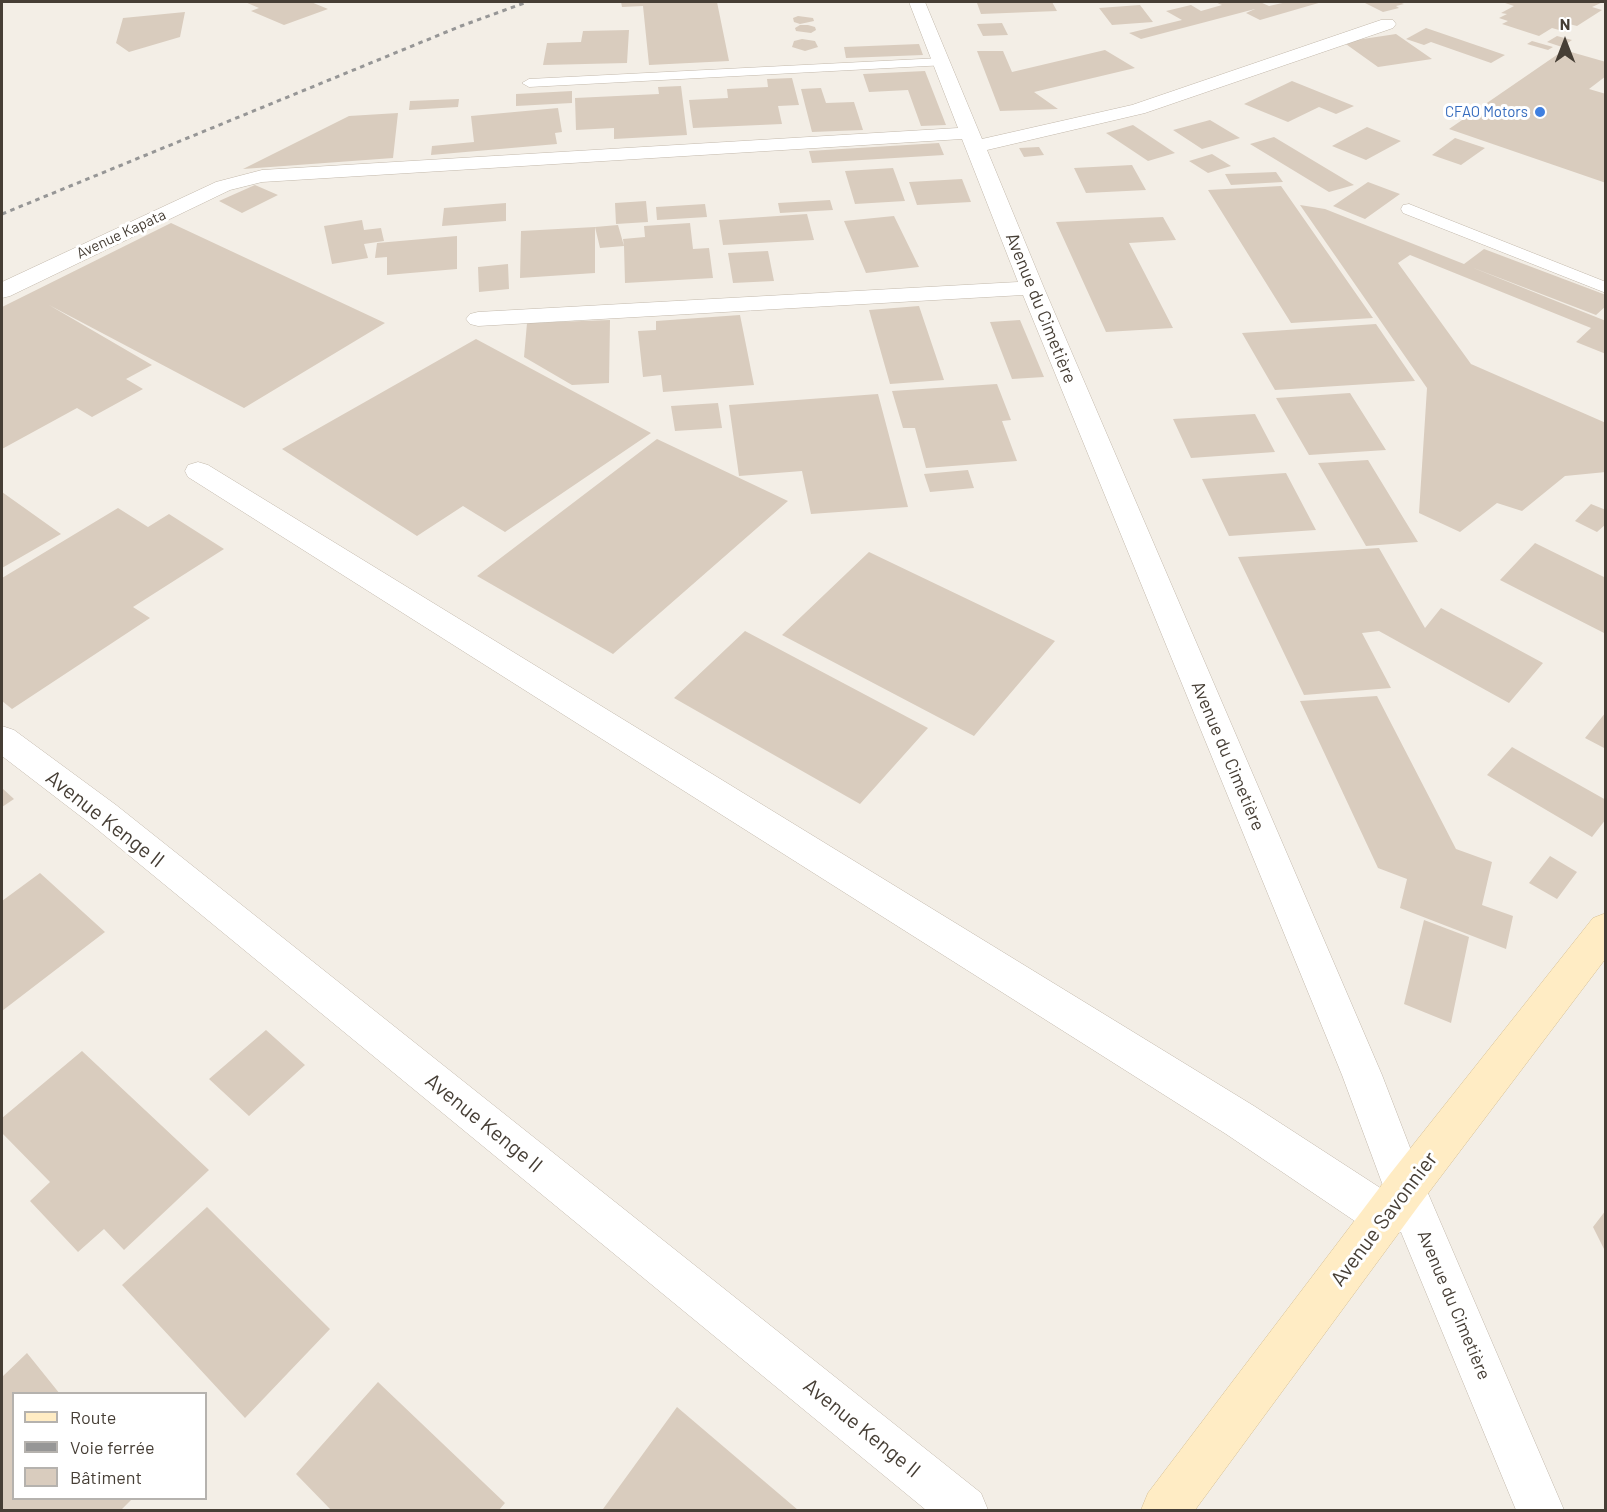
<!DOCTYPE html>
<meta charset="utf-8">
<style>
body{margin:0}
#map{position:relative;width:1607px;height:1512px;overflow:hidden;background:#f3eee6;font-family:Barlow,sans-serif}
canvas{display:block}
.frame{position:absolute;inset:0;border:3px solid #463e35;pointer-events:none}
.legend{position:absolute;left:12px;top:1392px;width:195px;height:108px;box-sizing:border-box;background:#fff;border:2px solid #b5b2ae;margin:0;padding:8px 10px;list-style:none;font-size:18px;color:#463e35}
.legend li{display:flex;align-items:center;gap:12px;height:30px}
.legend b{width:30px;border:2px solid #b5b2ae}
.north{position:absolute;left:1535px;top:12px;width:60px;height:60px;-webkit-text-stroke:4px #fff;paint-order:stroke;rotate:0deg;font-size:16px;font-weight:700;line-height:24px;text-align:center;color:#463e35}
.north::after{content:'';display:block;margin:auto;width:21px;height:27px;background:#463e35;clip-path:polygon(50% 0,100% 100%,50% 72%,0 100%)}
</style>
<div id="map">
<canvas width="1607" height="1512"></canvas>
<div class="frame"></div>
<ul class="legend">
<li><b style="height:8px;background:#ffecc4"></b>Route</li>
<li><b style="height:8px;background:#969696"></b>Voie ferrée</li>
<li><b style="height:16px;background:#d9ccbe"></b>Bâtiment</li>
</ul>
<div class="north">N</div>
</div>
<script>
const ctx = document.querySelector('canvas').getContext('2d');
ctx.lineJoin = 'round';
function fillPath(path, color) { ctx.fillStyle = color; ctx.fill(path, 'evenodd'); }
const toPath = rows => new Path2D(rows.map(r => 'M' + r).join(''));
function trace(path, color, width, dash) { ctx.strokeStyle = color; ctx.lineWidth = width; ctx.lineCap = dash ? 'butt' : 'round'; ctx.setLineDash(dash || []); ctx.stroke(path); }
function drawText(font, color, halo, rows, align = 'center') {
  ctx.font = font + ' Barlow,sans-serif'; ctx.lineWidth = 6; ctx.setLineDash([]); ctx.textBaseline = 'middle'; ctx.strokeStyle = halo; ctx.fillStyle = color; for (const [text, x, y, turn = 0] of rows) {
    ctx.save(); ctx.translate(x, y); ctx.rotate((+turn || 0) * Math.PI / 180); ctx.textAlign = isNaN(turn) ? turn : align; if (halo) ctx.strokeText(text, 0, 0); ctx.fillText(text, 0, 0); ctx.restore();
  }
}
const building = toPath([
 [245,2,311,2,328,9,284,25,251,11,259,8],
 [621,2,717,2,729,61,649,65,643,6,622,7],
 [1052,2,1057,11,981,14,977,3],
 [1215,2,1260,2,1269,6,1287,2,1322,2,1260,20,1246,13,1255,9,1141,39,1129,33,1182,20,1166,11,1191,5,1201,11,1222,5],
 [1363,2,1399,2,1404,4,1396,6,1399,8,1383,12],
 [1508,2,1603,2,1592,7,1602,10,1577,26,1569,24,1559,30,1552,28,1539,36,1502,24,1508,21,1499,18,1507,14,1501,13,1514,6,1505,3],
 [1140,5,1153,22,1112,25,1099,8],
 [185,12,180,37,129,52,116,43,123,18],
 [798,16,813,18,814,21,800,24,794,22,793,18],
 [1002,23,1008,35,983,36,977,24],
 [800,25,808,25,815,27,816,30,811,33,796,31,795,28],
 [1426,28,1505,55,1491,63,1431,42,1424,45,1406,39],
 [629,30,627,63,543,65,547,43,581,42,583,31],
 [1396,34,1432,59,1378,67,1343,42],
 [1557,36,1572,40,1562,47,1547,42],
 [802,39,815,41,818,47,805,51,792,47,794,41],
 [1532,41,1553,47,1548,50,1527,44],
 [919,44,923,55,846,58,844,47],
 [1105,50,1135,68,1034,92,1058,109,1000,111,977,51,1003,51,1012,72],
 [1564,50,1606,62,1606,76,1589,89,1606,94,1606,183,1449,129],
 [925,71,946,125,921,126,908,90,869,92,863,74],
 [792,78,799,105,778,106,782,124,693,128,689,100,728,98,727,89,768,87,767,79],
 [1292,81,1354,106,1336,114,1319,107,1288,122,1244,104],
 [681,86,687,135,614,139,614,128,576,130,575,98,659,94,658,87],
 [821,88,826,103,854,102,863,130,812,132,801,89],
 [572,91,572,103,516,106,516,94],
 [459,99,458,107,409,110,410,101],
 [558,108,562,132,555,133,557,144,431,155,432,146,474,142,471,116],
 [398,113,393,158,243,169,349,116],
 [1210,120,1240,138,1202,149,1173,130],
 [1133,125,1175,153,1148,161,1106,133],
 [1367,127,1401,141,1366,160,1332,146],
 [1274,137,1354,185,1329,192,1250,144],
 [1455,138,1485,148,1461,165,1432,155],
 [939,143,944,155,812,163,809,151],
 [1039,147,1044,155,1024,157,1019,148],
 [1212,154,1231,166,1208,173,1189,161],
 [1132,165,1146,190,1086,193,1074,168],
 [893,168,905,201,855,204,845,171],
 [1276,172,1283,182,1231,185,1225,174],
 [962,179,971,202,917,205,909,182],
 [1368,182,1400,194,1365,219,1333,206],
 [255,185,278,195,242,213,219,201],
 [1281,186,1373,318,1291,323,1208,190],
 [830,200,833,210,780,213,778,203],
 [646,201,648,222,616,224,615,203],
 [506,203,506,221,442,226,444,208],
 [705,204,707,217,657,220,656,207],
 [1300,205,1325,209,1464,264,1484,249,1606,295,1606,306,1596,315,1471,267,1606,321,1606,354,1576,342,1591,328,1410,255,1398,263,1471,364,1606,423,1606,472,1565,476,1522,511,1497,503,1460,532,1419,513,1427,388],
 [807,214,814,240,723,245,719,220],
 [894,216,919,267,866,273,844,221],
 [1163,217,1176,240,1129,243,1173,328,1106,332,1056,222],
 [362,220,364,230,381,228,384,241,364,244,368,258,332,264,324,226],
 [171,223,385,323,244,408,49,305,152,365,126,379,143,389,92,417,77,408,2,449,2,307],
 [690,223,693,249,709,248,713,278,625,283,624,246,600,248,595,227,618,225,624,246,623,239,645,237,644,226],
 [595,227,595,273,520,278,521,231],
 [457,236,457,269,387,275,387,257,375,258,377,243],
 [768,251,774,281,733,283,728,253],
 [508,264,509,289,479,292,478,267],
 [919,306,944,380,890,384,869,310],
 [740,315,754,385,663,392,661,375,643,377,638,331,656,330,656,321],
 [610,320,609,383,572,385,524,357,527,323],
 [1020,320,1044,377,1012,379,990,322],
 [1376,324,1415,381,1275,390,1242,333],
 [476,339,651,433,505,532,463,506,417,536,282,449],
 [997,384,1011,420,1002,421,1017,461,926,468,915,428,903,428,892,391],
 [1350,393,1386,450,1309,455,1276,398],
 [878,394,908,507,811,514,802,471,739,476,729,405],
 [718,403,722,428,675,431,671,406],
 [1255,414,1275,452,1191,458,1173,419],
 [657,439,788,501,613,654,477,576],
 [1368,460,1418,542,1366,546,1318,463],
 [968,470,974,488,930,492,924,474],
 [1286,473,1316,530,1229,536,1202,479],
 [2,492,61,534,2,568],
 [1591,504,1606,510,1606,524,1597,532,1575,521],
 [118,508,148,527,169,514,224,549,133,607,150,618,12,709,2,701,2,578],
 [1535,543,1606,578,1606,634,1500,580],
 [1379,548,1425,628,1441,608,1543,663,1509,703,1379,631,1362,633,1391,688,1304,695,1238,557],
 [869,552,1055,641,974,736,782,635],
 [745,631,928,728,860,804,674,698],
 [1377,696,1456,849,1492,862,1482,905,1513,916,1506,949,1400,908,1407,879,1378,868,1300,701],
 [1606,712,1606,749,1585,738],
 [1512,747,1606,800,1606,819,1592,837,1487,775],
 [2,788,14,799,2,807],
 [1550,856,1577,872,1557,899,1529,883],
 [40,873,105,932,2,1011,2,901],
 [1424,920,1469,937,1451,1023,1404,1004],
 [266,1030,305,1065,249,1116,209,1079],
 [82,1051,209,1170,124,1250,104,1229,78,1252,30,1201,50,1182,2,1133,2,1118],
 [207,1207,330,1329,245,1418,122,1285],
 [1606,1210,1606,1253,1593,1227],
 [27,1353,60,1394,14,1394,14,1498,133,1498,121,1510,2,1510,2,1377],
 [378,1382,505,1503,499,1510,331,1510,296,1474],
 [677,1407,798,1510,605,1510,603,1509]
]);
const lane = toPath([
 [941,58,946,59,948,62,946,65,529,87,522,83,529,79,941,58],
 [1409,204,1606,282,1606,293,1403,213,1401,209,1403,205,1409,204]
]);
const street = toPath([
 [909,2,925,2,982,139,1132,105,1381,20,1393,20,1396,24,1393,28,1145,113,987,150,1044,288,1382,1075,1424,1184,1564,1510,1516,1510,1401,1232,1386,1238,1371,1232,1226,1134,188,477,185,471,188,465,198,462,208,465,1254,1106,1385,1191,1342,1075,1023,295,478,326,470,324,466,319,470,314,478,312,1018,282,962,139,262,182,230,190,10,296,2,298,2,282,216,182,262,170,958,128,909,2],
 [2,726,14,730,116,805,981,1493,988,1510,926,1510,92,825,2,756,2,726]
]);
const secondary = toPath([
 [1606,913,1606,958,1420,1204,1195,1510,1141,1510,1148,1493,1390,1174,1593,918,1606,913]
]);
const rail = toPath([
 [2,214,461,26,527,2]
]);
const markers = [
 [1540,112,6,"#3f7fe0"]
];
const farShopnames = [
 ["CFAO Motors",1528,112]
];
const farStreetnames = [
 ["Avenue Kapata",121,234,-25]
];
const streetNames = [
 ["Avenue du Cimetière",1041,308,68],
 ["Avenue du Cimetière",1228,756,67],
 ["Avenue du Cimetière",1454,1305,67]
];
const nearStreetnames = [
 ["Avenue Kenge II",105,819,38],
 ["Avenue Kenge II",484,1123,39],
 ["Avenue Savonnier",1384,1219,-53],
 ["Avenue Kenge II",862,1428,39]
];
fillPath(building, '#d9ccbe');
trace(lane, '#c2b8ab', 1);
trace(street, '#c2b8ab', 1);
trace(secondary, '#d5bf94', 1);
fillPath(lane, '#fff');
fillPath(street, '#fff');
fillPath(secondary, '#ffecc4');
trace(rail, '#969696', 3, [4.5, 4.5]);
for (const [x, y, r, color] of markers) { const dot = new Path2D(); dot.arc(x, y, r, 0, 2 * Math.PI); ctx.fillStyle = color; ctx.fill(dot); trace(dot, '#fff', 2); }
drawText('15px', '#366cbe', '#fff', farShopnames, 'right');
drawText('15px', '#463e35', '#fff', farStreetnames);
drawText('18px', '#463e35', '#fff', streetNames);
drawText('21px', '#463e35', '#fff', nearStreetnames);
</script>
